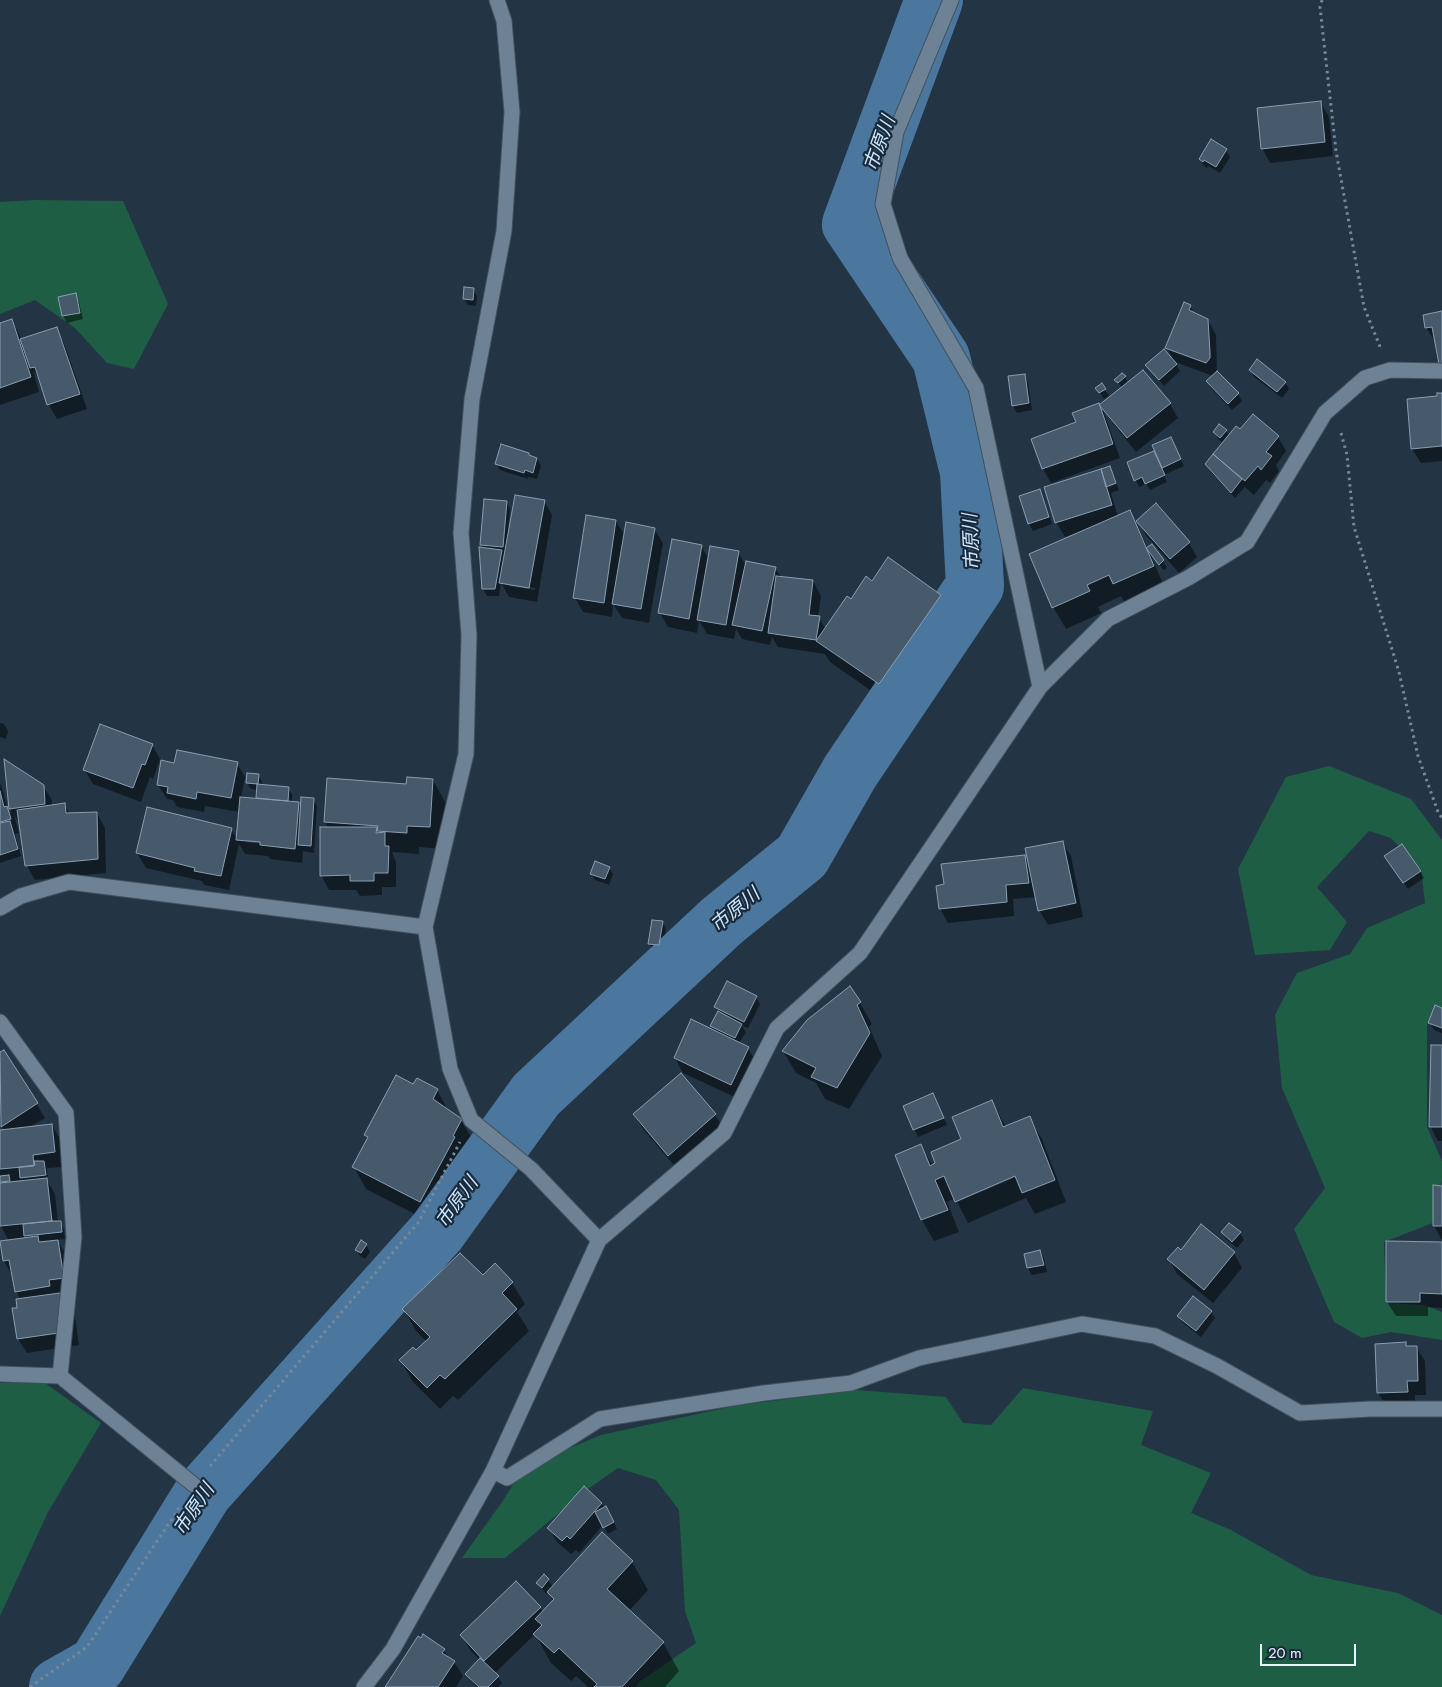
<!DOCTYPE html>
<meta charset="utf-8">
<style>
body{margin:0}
#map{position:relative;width:1442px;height:1687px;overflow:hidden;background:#233545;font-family:Jost,sans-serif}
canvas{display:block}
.scale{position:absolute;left:1260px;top:1644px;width:96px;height:22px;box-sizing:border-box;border:2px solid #e7f2fd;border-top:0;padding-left:6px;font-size:15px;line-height:18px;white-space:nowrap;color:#e7f2fd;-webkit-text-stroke:4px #192b3b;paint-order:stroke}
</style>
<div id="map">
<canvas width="1442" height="1687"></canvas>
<div class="scale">20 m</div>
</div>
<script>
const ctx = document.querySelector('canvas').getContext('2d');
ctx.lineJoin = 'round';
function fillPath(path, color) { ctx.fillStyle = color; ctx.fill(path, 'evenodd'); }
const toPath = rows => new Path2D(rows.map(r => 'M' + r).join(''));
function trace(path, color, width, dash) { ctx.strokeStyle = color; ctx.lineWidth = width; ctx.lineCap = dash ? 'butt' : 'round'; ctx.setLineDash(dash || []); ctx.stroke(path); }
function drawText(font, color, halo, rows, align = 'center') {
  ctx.font = font + ' Jost,"Noto Sans JP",sans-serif'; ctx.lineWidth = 4.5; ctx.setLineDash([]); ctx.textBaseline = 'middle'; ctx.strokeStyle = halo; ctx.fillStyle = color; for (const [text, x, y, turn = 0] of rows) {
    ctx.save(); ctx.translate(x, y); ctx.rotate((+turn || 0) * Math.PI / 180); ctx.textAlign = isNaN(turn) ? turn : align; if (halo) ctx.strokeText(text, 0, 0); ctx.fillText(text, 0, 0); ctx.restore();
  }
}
const green = toPath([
 [34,200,123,201,168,304,134,369,107,363,75,328,35,300,0,314,0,202],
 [1329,766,1411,799,1442,840,1442,1007,1439,1006,1427,1024,1427,1127,1442,1161,1442,1180,1435,1222,1384,1242,1386,1303,1424,1305,1442,1312,1442,1340,1391,1332,1362,1338,1334,1322,1294,1229,1325,1188,1282,1088,1275,1015,1297,973,1350,954,1367,928,1425,903,1421,869,1391,838,1369,831,1317,887,1347,922,1330,950,1255,955,1238,869,1286,777],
 [0,1383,45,1383,101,1423,48,1512,0,1616],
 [1023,1388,1153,1411,1141,1445,1211,1473,1191,1513,1231,1530,1311,1575,1398,1593,1442,1615,1442,1687,636,1687,639,1682,696,1643,685,1611,679,1510,656,1480,618,1468,588,1489,505,1558,462,1558,502,1502,524,1467,601,1435,734,1406,857,1390,946,1397,963,1423,991,1425]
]);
const shadow = toPath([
 [1320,102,1329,117,1333,156,1270,163,1262,148],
 [1226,150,1230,157,1220,173,1208,166,1207,168,1204,166,1200,159],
 [473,289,477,296,476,306,468,305,464,299],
 [75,295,79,302,83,319,67,323,63,316],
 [1190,306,1194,313,1208,320,1216,335,1217,373,1238,394,1242,401,1232,410,1211,388,1207,381,1213,376,1175,362,1180,371,1164,386,1147,365,1173,359,1167,348],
 [1442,313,1442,366,1437,345,1426,327],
 [12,320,22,340,56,329,64,343,87,409,57,419,49,405,41,382,33,370,39,392,0,405,0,324],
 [1250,370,1285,382,1289,389,1282,398,1254,377],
 [1024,375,1028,382,1032,410,1017,413,1013,406],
 [1125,377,1128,383,1170,404,1178,418,1136,452,1105,413,1104,413,1120,458,1051,483,1043,469,1032,440,1077,423,1122,388,1116,380],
 [1102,385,1109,396,1104,399,1097,388],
 [1442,394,1442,461,1421,463,1412,449,1438,397],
 [1226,430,1229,436,1240,431,1278,437,1286,451,1276,465,1279,471,1270,483,1266,480,1254,495,1245,487,1235,498,1210,471,1206,464,1223,443,1218,439,1214,432],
 [1174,445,1184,466,1164,475,1167,482,1150,490,1146,484,1139,487,1128,463],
 [529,454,530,457,537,459,541,466,537,479,528,477,528,479,500,470,496,463],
 [1110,468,1116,482,1109,484,1109,487,1117,484,1119,490,1111,493,1118,517,1129,512,1148,548,1163,561,1167,568,1164,570,1151,556,1165,588,1126,605,1121,596,1098,607,1101,613,1066,629,1053,607,1077,535,1076,533,1065,537,1056,522],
 [1040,491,1043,497,1052,524,1033,531,1029,524,1020,497],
 [544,501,552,515,537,602,509,597,501,583,499,596,487,596,483,589,484,549,481,545,506,502,510,509,508,530,510,530],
 [509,583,535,588,535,590,509,586],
 [616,521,625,536,654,529,663,543,649,623,622,618,613,604,612,617,583,612,575,598],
 [1138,521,1189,543,1197,557,1179,573,1146,535],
 [701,546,709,559,738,552,746,566,775,568,781,577,813,581,821,596,818,617,826,629,851,600,872,582,940,596,953,617,891,705,830,662,825,654,778,647,772,637,770,645,742,639,736,629,734,639,707,634,699,621,697,633,668,627,660,613],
 [0,723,4,724,8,731,6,739,0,737],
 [152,745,160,759,153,779,150,777,141,802,93,784,84,769],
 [6,762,43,786,52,800,52,806,64,805,70,814,97,813,105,828,106,873,35,880,27,866,20,823,19,823,14,815,19,833,15,834,21,856,0,863,0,782,9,813,11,813],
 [237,763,245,777,241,798,258,800,258,790,251,789,247,783,258,775,262,782,262,786,288,788,292,795,292,803,298,803,302,810,313,799,317,806,314,853,303,851,302,863,270,859,268,856,245,854,239,844,229,890,204,885,202,881,146,868,137,853,231,829,237,839,240,812,205,806,204,812,177,807,173,800,167,799,158,785,175,764],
 [245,840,266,842,266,844,245,842],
 [433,780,445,802,442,849,419,847,419,854,392,852,396,862,396,887,382,887,382,895,360,896,356,890,329,890,321,875,328,828,325,822,407,785],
 [1062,842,1071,856,1083,917,1048,925,1039,910,1037,897,1013,899,1014,916,948,923,940,908,1025,856,1029,864],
 [1390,863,1420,871,1424,878,1408,889],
 [609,868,613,874,609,885,595,880,591,873],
 [662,922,666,929,662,952,653,950,649,943],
 [756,997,760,1004,748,1028,742,1026,746,1032,739,1043,748,1048,756,1062,739,1099,683,1073,675,1058,714,1032,711,1026,718,1012,716,1007],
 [860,1003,872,1024,869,1027,882,1056,849,1109,825,1099,816,1083,796,1073,783,1051],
 [1442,1009,1442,1033,1434,1030,1430,1023],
 [1442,1047,1442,1141,1438,1141,1430,1126],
 [4,1052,45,1118,30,1127,52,1125,60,1139,63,1167,47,1168,48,1182,55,1194,58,1222,60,1222,64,1229,65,1239,57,1240,66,1255,79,1345,27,1353,18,1339,18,1309,21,1300,16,1291,12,1275,4,1261,9,1241,1,1226,0,1218,0,1131,4,1130,0,1125,0,1054],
 [681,1075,715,1115,724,1129,677,1169,643,1129,634,1115],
 [414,1086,437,1090,449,1112,461,1120,474,1142,465,1157,467,1160,432,1223,366,1189,354,1167,368,1140,365,1134],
 [933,1095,947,1125,918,1137,905,1106],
 [992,1102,1006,1127,1029,1118,1042,1139,1066,1202,1035,1214,1026,1198,968,1223,957,1202,1021,1175,1020,1173,956,1200,956,1202,955,1198,947,1202,959,1232,934,1241,922,1220,921,1146,933,1166,962,1140],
 [1442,1187,1442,1240,1434,1226],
 [1201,1226,1234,1253,1242,1268,1213,1303,1177,1274,1169,1259,1181,1251],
 [1222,1233,1240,1233,1244,1240,1237,1248,1226,1239],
 [1387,1242,1442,1243,1442,1308,1428,1307,1428,1316,1396,1316,1387,1302],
 [366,1245,370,1252,365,1259,360,1256,356,1250],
 [1040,1251,1044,1258,1047,1272,1032,1275,1028,1268,1025,1254],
 [495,1265,512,1283,525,1304,517,1312,529,1331,458,1400,453,1396,440,1409,413,1382,401,1361,416,1352,427,1342,416,1331,404,1309,483,1277],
 [1211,1312,1215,1318,1201,1337,1183,1323,1179,1317],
 [1405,1344,1407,1347,1416,1347,1425,1361,1426,1395,1415,1395,1415,1406,1387,1407,1378,1393],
 [601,1503,610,1514,617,1529,608,1534,603,1525,579,1553,576,1550,571,1554,557,1542,549,1528],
 [632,1562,648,1590,629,1611,663,1643,679,1671,665,1687,588,1687,576,1676,571,1681,551,1663,535,1634,495,1673,502,1683,498,1687,477,1687,471,1681,467,1674,480,1660,470,1650,461,1635,540,1608,543,1613,554,1602,548,1591,546,1594,538,1583,548,1580,553,1587],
 [444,1650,449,1658,454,1662,463,1676,456,1687,386,1687]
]);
const river = toPath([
 [58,1687,97,1665,203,1493,437,1232,536,1095,722,921,802,856,850,772,975,586,969,472,941,358,851,224,934,0]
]);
const building = toPath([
 [1321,101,1325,142,1261,149,1257,108,1321,101],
 [1211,139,1227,149,1216,167,1204,160,1203,162,1199,159,1211,139],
 [464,287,474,288,473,300,463,299,464,287],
 [76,293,80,313,62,316,58,297,76,293],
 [1184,302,1191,305,1189,310,1208,319,1210,353,1210,358,1206,363,1165,348,1184,302],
 [1442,311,1442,363,1439,364,1432,327,1425,328,1423,315,1442,311],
 [12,319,31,377,0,388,0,323,12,319],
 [57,327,80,394,47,405,35,367,30,368,20,339,57,327],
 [1164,349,1177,364,1159,380,1145,365,1164,349],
 [1257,359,1286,382,1277,392,1249,370,1257,359],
 [1143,370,1171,403,1127,438,1099,405,1143,370],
 [1217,371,1239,393,1228,404,1206,381,1217,371],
 [1122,373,1126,376,1118,383,1114,380,1122,373],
 [1025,374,1029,403,1012,406,1008,376,1025,374],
 [1102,383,1106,389,1099,393,1095,388,1102,383],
 [1437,393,1442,393,1442,446,1411,449,1407,399,1437,396,1437,393],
 [1099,403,1113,444,1042,469,1031,439,1076,422,1072,413,1099,403],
 [1253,414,1279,436,1266,452,1272,456,1261,470,1258,466,1245,481,1213,454,1236,426,1240,429,1253,414],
 [1219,424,1227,430,1220,438,1213,432,1219,424],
 [1171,437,1181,459,1162,468,1152,445,1171,437],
 [501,444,529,453,529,455,537,458,533,473,525,470,524,473,495,464,501,444],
 [1154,451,1165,475,1145,484,1142,477,1134,481,1127,462,1154,451],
 [1213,454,1242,479,1231,493,1205,464,1213,454],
 [1110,466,1116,483,1106,487,1101,469,1110,466],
 [1101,469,1112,505,1055,523,1044,487,1101,469],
 [1040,489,1049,517,1028,524,1019,496,1040,489],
 [515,495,545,500,529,588,499,583,515,495],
 [484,499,507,501,503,547,480,545,484,499],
 [1156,503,1190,542,1170,559,1136,521,1156,503],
 [1130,510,1154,566,1113,584,1109,575,1087,585,1090,591,1052,608,1029,554,1130,510],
 [586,515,616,520,604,603,573,598,586,515],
 [626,522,655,528,641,609,612,604,626,522],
 [672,539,702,545,689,619,658,613,672,539],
 [1152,544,1164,560,1159,565,1146,548,1152,544],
 [710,546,739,551,726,625,697,620,710,546],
 [479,547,502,550,495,589,482,589,479,547],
 [888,557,941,595,879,684,816,641,847,596,851,599,866,576,872,581,888,557],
 [746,561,776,567,762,631,732,625,746,561],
 [776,576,813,580,809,615,820,616,816,640,768,633,776,576],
 [100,724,153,744,145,765,142,764,133,788,83,770,100,724],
 [177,750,238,762,231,798,197,792,196,799,167,793,168,787,157,785,161,760,174,763,177,750],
 [4,759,44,785,45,804,9,809,4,759],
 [247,773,259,774,258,784,246,783,247,773],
 [407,777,433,779,430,827,407,826,407,833,377,831,378,826,324,822,327,778,406,784,407,777],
 [257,784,289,787,288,801,256,798,257,784],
 [0,791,4,807,7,806,11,819,0,822,0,791],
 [240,797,299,802,295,849,260,845,260,842,236,840,240,797],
 [301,797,314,798,311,846,298,845,301,797],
 [65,803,66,813,97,812,98,859,25,866,17,810,65,803],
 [147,807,232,828,221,876,194,871,195,868,136,853,147,807],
 [10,821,18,849,0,855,0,823,10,821],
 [320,827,377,827,376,833,385,832,385,846,389,846,388,873,374,873,374,881,350,881,350,875,320,876,320,827],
 [1063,841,1076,903,1038,911,1025,848,1063,841],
 [1402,844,1421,871,1403,883,1384,856,1402,844],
 [1025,855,1029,883,1006,885,1007,902,939,909,936,886,944,884,941,864,1025,855],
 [595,861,610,867,605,879,590,874,595,861],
 [652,920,663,921,659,945,648,944,652,920],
 [727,981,757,996,744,1022,714,1007,727,981],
 [850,986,861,1002,857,1005,870,1033,837,1088,811,1077,816,1068,782,1051,807,1020,850,986],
 [1435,1005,1442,1008,1442,1028,1428,1023,1435,1005],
 [718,1011,742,1024,735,1038,710,1026,718,1011],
 [691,1019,749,1047,731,1085,674,1058,691,1019],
 [1431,1045,1442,1045,1442,1127,1429,1127,1431,1045],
 [4,1050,38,1103,1,1127,0,1052,4,1050],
 [681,1073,716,1114,668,1156,633,1114,681,1073],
 [396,1075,413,1084,417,1078,438,1089,433,1099,462,1119,453,1136,455,1137,420,1202,352,1167,368,1137,364,1135,396,1075],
 [933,1093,944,1118,913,1130,903,1106,933,1093],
 [992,1100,1003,1127,1030,1116,1055,1180,1022,1193,1015,1176,955,1202,944,1176,935,1180,948,1210,921,1220,895,1155,921,1144,930,1166,935,1163,931,1152,961,1139,952,1117,992,1100],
 [52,1124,55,1152,33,1155,34,1166,0,1169,0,1130,52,1124],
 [34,1161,44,1161,46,1175,20,1178,19,1167,35,1165,34,1161],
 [9,1175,10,1181,0,1182,0,1176,9,1175],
 [47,1178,52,1221,0,1226,0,1183,47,1178],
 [1433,1185,1442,1186,1442,1226,1433,1226,1433,1185],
 [52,1221,61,1221,62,1232,24,1236,23,1224,52,1221],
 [1229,1223,1241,1232,1232,1242,1221,1232,1229,1223],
 [1201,1224,1235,1252,1204,1290,1167,1259,1178,1247,1181,1250,1201,1224],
 [38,1236,39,1242,58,1240,64,1278,49,1280,50,1286,15,1292,9,1260,3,1261,0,1241,38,1236],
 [361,1240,367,1244,361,1253,355,1250,361,1240],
 [1386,1241,1442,1242,1442,1294,1420,1293,1420,1302,1386,1302,1386,1241],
 [1040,1250,1044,1265,1027,1268,1024,1254,1040,1250],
 [460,1253,483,1275,495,1263,513,1282,502,1293,517,1309,445,1379,440,1375,427,1388,399,1360,413,1347,416,1350,430,1337,402,1309,460,1253],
 [67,1292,72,1331,17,1339,12,1308,17,1308,16,1299,67,1292],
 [1193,1296,1212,1311,1196,1331,1177,1316,1193,1296],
 [1406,1342,1406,1346,1417,1346,1418,1381,1407,1381,1408,1392,1377,1393,1375,1344,1406,1342],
 [584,1486,602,1503,570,1539,567,1536,562,1541,547,1528,584,1486],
 [606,1506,614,1522,603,1528,595,1512,606,1506],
 [602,1532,633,1561,607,1589,664,1642,622,1687,594,1687,597,1684,559,1648,554,1653,533,1634,542,1625,535,1619,554,1599,547,1592,602,1532],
 [544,1574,549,1579,542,1588,536,1583,544,1574],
 [516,1581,541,1607,484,1661,460,1635,516,1581],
 [423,1634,445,1649,442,1653,455,1661,438,1687,385,1687,418,1636,421,1638,423,1634],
 [480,1658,499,1676,488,1687,479,1687,465,1674,480,1658]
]);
const path = toPath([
 [1322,0,1320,7,1336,151,1364,307,1381,349],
 [1341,433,1347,455,1354,527,1399,672,1418,756,1438,812,1442,818],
 [210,1466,418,1223,460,1142],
 [30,1687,87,1647,181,1505]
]);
const minor = toPath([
 [497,0,504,21,512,112,504,231,472,399,461,533,469,635,466,754,425,927,450,1069,471,1120,531,1169,599,1240],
 [1040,687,1108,619,1188,578,1247,542,1325,413,1365,378,1390,370,1442,371],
 [0,908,21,896,69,882,425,927],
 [0,1022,66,1113,74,1237,60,1376],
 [0,1374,60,1376,194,1485],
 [493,1471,507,1478,600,1419,764,1393,851,1383,919,1358,1082,1324,1155,1336,1217,1366,1300,1413,1370,1409,1442,1409],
 [364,1687,393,1649,493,1471,599,1240,724,1133,777,1028,860,953,1040,687,976,388,900,258,883,204,896,132,951,0]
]);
const waterNames = [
 ["市原川",881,144,-70],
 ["市原川",973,542,-93],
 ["市原川",736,911,-40],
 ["市原川",458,1203,-54],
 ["市原川",195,1510,-56]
];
fillPath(green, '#1e5e45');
fillPath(shadow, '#0007');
trace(river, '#4b779f', 58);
fillPath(building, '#475a6c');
trace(building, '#899eb2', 1);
trace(minor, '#40505d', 17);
trace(path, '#798896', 3, [2.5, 4]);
trace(minor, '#6d8294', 15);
drawText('italic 19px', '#cce6ff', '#192b3b', waterNames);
</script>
